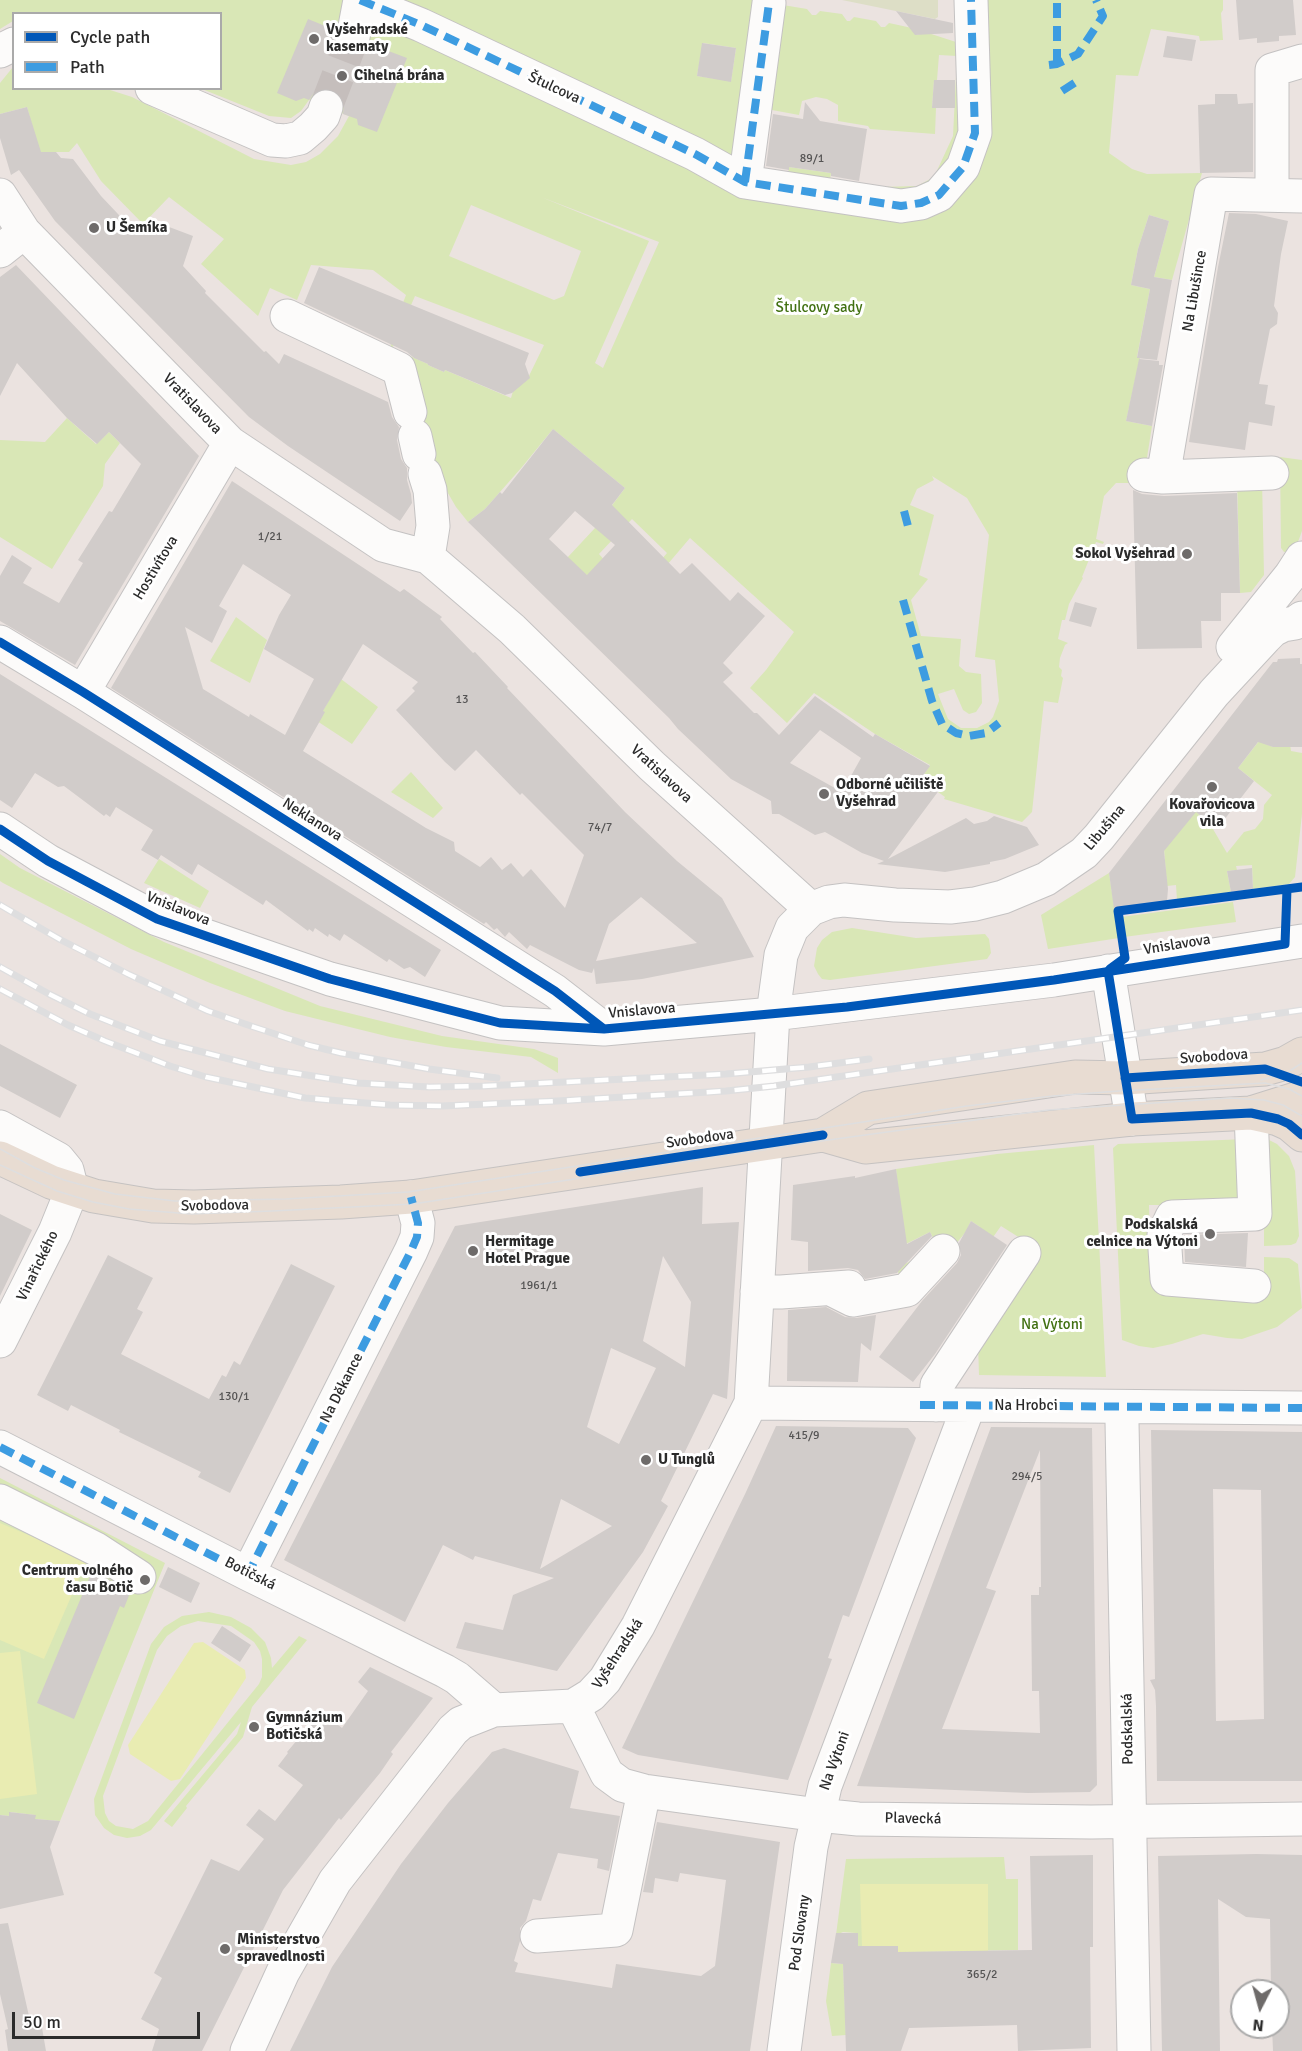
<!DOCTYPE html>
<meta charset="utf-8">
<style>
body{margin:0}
#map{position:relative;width:1302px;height:2051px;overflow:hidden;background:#ebe3e0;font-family:Signika,sans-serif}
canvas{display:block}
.legend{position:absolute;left:12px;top:12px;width:210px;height:78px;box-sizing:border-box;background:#fff;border:2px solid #aaa;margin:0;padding:8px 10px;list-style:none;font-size:18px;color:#2b2b2b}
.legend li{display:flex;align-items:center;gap:12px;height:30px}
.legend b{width:30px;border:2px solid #aaa}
.north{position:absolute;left:1230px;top:1979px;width:60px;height:60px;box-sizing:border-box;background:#fff;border:2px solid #aaa;border-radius:50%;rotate:186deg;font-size:16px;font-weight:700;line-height:24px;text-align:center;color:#2b2b2b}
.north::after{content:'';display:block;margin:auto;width:21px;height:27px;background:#6e6b6a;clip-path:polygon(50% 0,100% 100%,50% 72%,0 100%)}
.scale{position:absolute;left:12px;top:2012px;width:188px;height:27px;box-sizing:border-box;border:3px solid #2b2b2b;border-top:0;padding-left:8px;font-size:18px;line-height:21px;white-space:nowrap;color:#2b2b2b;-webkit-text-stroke:4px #fff;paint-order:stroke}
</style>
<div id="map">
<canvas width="1302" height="2051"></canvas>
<ul class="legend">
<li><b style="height:8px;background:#0057b8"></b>Cycle path</li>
<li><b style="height:8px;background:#3d9ce1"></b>Path</li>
</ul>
<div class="north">N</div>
<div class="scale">50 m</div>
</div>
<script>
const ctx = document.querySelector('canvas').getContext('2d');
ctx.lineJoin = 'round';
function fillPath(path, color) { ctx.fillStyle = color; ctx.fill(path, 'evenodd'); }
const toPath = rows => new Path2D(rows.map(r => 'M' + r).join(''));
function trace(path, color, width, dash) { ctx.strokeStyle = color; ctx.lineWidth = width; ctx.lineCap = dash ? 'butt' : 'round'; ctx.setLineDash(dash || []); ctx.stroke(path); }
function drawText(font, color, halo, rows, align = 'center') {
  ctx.font = font + ' Signika,sans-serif'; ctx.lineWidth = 6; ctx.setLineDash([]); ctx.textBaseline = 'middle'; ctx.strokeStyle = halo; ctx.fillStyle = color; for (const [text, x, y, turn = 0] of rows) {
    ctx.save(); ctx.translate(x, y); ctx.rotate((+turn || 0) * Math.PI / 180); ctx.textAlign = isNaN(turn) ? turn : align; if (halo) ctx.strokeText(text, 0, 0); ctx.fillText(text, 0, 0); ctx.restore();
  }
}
const green = toPath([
 [0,0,753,0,807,9,812,15,816,15,820,11,842,14,847,21,850,21,854,17,876,21,881,27,885,27,889,23,912,28,917,35,925,32,956,42,955,0,1223,0,1223,10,1221,13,1223,40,1200,41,1199,36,1151,29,1138,76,1116,75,1109,153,1132,169,1147,174,1202,173,1172,280,1154,277,1169,221,1149,215,1138,249,1131,285,1150,289,1137,357,1140,358,1126,421,1152,426,1143,483,1116,483,1104,496,1096,539,1104,542,1103,544,1096,542,1082,577,1083,578,1069,604,1065,620,1062,620,1058,639,1068,643,1065,645,1060,658,1059,667,1062,670,1061,676,1063,678,1058,703,1044,701,1032,812,1022,822,944,799,945,797,938,792,939,788,922,777,930,765,875,734,814,693,787,723,750,688,766,670,794,632,690,538,667,565,661,560,667,553,632,519,599,554,606,562,590,578,567,558,595,528,625,488,553,429,522,467,485,509,468,522,456,507,430,462,401,352,428,364,428,365,444,372,445,370,511,398,516,381,527,380,544,345,415,296,392,349,389,339,406,295,373,270,311,265,297,300,270,288,258,316,201,264,224,239,169,197,143,224,101,181,77,143,69,152,45,152,40,155,27,107,0,114,0,83,13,67,14,88,107,89,132,97,254,159,291,165,306,162,320,154,338,136,349,116,309,100,301,111,291,118,269,116,202,89,220,88,220,14,14,14,13,21,0,29],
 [703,43,736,48,731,81,697,76],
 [939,55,957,56,953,136,934,177,917,186,880,187,830,181,831,173,789,167,788,174,760,169,772,98,772,110,799,115,802,101,816,97,827,99,838,105,838,121,868,126,870,129,935,134,936,108,932,108,934,81,937,80],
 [541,197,659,242,603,368,595,363,649,241],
 [471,205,581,251,564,296,554,300,449,256],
 [932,476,967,498,989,535,975,657,995,660,999,701,993,717,989,722,977,728,961,728,948,719,938,694,954,689,963,710,969,714,976,712,982,703,981,674,966,672,959,666,961,639,921,636,911,600,928,579,919,575,934,515,910,505,917,489,934,480],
 [67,418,96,444,109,432,120,443,105,464,103,486,52,569,0,537,0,440,45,442],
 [1280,457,1302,460,1302,531,1294,553,1284,552,1281,548],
 [1237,479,1262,479,1264,575,1251,592,1240,593],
 [236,617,267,640,250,683,210,661],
 [341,679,378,707,352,744,317,721],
 [1259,741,1273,747,1283,747,1290,744,1291,751,1302,753,1302,814,1295,877,1289,884,1253,889,1252,865,1236,866,1237,870,1227,871,1231,892,1177,900,1176,885,1167,886,1164,849,1194,810,1210,824,1227,853,1244,832,1255,829,1263,819,1264,805,1272,795,1238,768],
 [411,772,443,808,433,818,391,792],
 [0,854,20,868,164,942,320,1006,442,1036,534,1049,558,1058,558,1073,531,1057,446,1047,390,1037,285,1011,210,983,131,949,3,883,0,881],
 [159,859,209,891,200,908,144,883],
 [1109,873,1119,938,1048,949,1041,915],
 [1233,902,1236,922,1124,937,1121,917],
 [852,928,916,938,985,934,989,939,991,953,987,959,830,980,822,979,818,974,814,966,817,948,822,940,832,932],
 [1248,1139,1249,1205,1149,1205,1150,1257,1264,1298,1264,1257,1289,1258,1298,1264,1302,1308,1277,1327,1242,1339,1227,1338,1203,1334,1172,1344,1153,1348,1139,1346,1122,1340,1113,1148,1118,1144],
 [1258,1139,1269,1140,1277,1144,1289,1156,1295,1171,1299,1236,1296,1243,1291,1245,1264,1246,1264,1213],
 [1094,1145,1106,1377,979,1375,978,1343,1039,1250,1001,1226,991,1240,977,1231,980,1227,971,1221,968,1227,969,1228,918,1290,901,1283,897,1268,938,1247,930,1232,904,1245,896,1169,997,1154],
 [0,1478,165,1563,60,1821,35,1819,35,1815,10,1812,9,1816,0,1815],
 [209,1612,231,1617,251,1628,265,1642,271,1658,272,1668,299,1636,307,1640,252,1707,243,1737,186,1806,187,1808,172,1827,164,1821,237,1734,241,1722,151,1830,140,1836,127,1838,114,1835,104,1828,95,1815,94,1799,151,1644,164,1627,182,1616],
 [198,1621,231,1626,254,1642,260,1651,262,1659,262,1677,259,1684,148,1821,133,1829,116,1826,109,1821,105,1813,103,1796,157,1650,167,1636,181,1626],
 [1004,1857,1006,1879,1018,1879,1018,1950,898,1952,898,1946,858,1946,858,1935,856,1933,843,1932,836,1935,846,1859],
 [831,1963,843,1964,846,2035,832,2036,826,2001]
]);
const cemetery = toPath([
 [842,0,938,0,938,17,935,19]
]);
const pitch = toPath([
 [0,1523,87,1560,44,1659,0,1640],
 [203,1642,245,1670,246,1678,180,1779,171,1781,130,1754,128,1745,194,1643],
 [20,1651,37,1794,0,1799,0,1653],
 [860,1884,988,1884,988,1951,898,1952,898,1946,862,1946]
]);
const building = toPath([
 [1236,0,1293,0,1296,35,1279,36,1279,41,1257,43,1257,38,1239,40],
 [896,11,953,23,953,33,915,35],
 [308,19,335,30,336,44,341,52,349,55,360,54,367,50,370,44,407,58,377,132,358,125,357,119,343,114,344,103,340,95,332,89,322,89,314,93,309,100,304,98,296,101,277,93],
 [1167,36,1196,40,1192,61,1163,57],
 [702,43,736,48,731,82,697,76],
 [934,80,955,80,955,108,932,108],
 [1215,94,1237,94,1238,104,1253,103,1253,172,1200,173,1198,105,1215,104],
 [805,102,820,121,867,129,859,181,831,176,831,173,789,167,789,170,766,166,773,114,803,119],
 [27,107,41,152,56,152,61,158,73,159,101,196,135,232,148,219,193,236,183,266,206,291,205,293,264,352,266,351,279,364,284,354,388,402,392,417,399,427,397,440,401,459,407,468,407,480,411,494,412,503,400,521,288,446,249,417,55,221,19,170,11,175,0,138,0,114],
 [1229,213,1256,214,1288,221,1281,254,1274,306,1278,313,1277,324,1270,329,1259,384,1268,385,1265,404,1275,406,1272,426,1249,422,1245,450,1189,442,1218,267],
 [1149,215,1169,221,1154,277,1172,280,1157,360,1137,358,1150,289,1131,285,1138,249],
 [16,265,199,456,75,665,0,621,0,576,12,555,32,568,23,583,59,603,83,563,78,560,109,511,112,512,141,464,109,432,97,444,67,418,17,363,0,396,0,277],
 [319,267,529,353,525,364,530,378,512,393,505,395,445,370,444,372,428,365,428,364,414,358,407,352,304,303],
 [1139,359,1159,361,1159,365,1163,365,1152,426,1126,421],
 [553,429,625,488,612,505,680,574,692,563,730,601,738,592,765,616,723,663,733,673,723,682,754,713,757,713,779,735,815,696,873,737,875,734,930,766,922,777,940,789,888,859,966,818,974,824,987,821,994,816,1027,827,1039,845,1005,859,990,862,990,864,945,872,877,864,884,861,862,853,825,832,815,835,779,814,772,814,771,801,731,779,678,729,669,718,468,522,485,509,500,492,502,494],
 [575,511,615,545,587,575,549,539],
 [820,730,861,758,842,792,790,763],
 [232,481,400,592,404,589,442,617,440,619,473,653,475,652,508,687,507,688,625,812,677,861,722,898,754,957,642,979,596,984,594,968,592,973,579,970,530,945,527,949,509,932,505,937,497,928,494,930,486,922,484,924,111,688],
 [243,564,291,595,279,615,264,649,314,679,285,735,250,714,249,717,203,689,185,627,212,643,227,611,219,606],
 [363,644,418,682,412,688,415,691,396,710,445,762,455,771,476,750,520,795,522,793,584,855,565,908,531,869,523,877,511,863,502,870,491,857,480,867,455,851,454,842,426,828,303,751,325,712,323,711],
 [641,897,697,943,596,961,609,924],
 [1133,490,1142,494,1164,496,1237,493,1240,593,1221,593,1221,621,1201,621,1202,648,1137,649],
 [1075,602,1097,608,1091,627,1069,621],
 [1300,658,1300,664,1302,664,1302,747,1273,747,1258,742,1238,768,1254,781,1217,829,1196,812,1164,851,1168,889,1167,901,1114,909,1109,873,1273,662,1277,662,1278,659],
 [0,674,441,950,425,977,410,967,404,969,389,959,387,962,344,934,340,941,329,934,328,937,315,928,313,932,309,929,308,931,266,900,263,905,198,864,192,875,161,855,158,860,141,850,153,830,116,807,110,817,106,814,104,816,64,786,58,787,35,773,12,808,0,800],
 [1252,868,1253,889,1231,892,1227,871],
 [0,1044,77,1085,60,1118,0,1086],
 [896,1169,907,1244,930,1232,932,1236,897,1273,865,1279,858,1270,848,1268,808,1271,808,1242,791,1240,793,1185,855,1176,855,1178],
 [703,1187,702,1224,739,1222,727,1399,713,1394,661,1501,668,1506,643,1552,557,1671,456,1648,465,1622,503,1630,513,1595,554,1578,475,1556,473,1560,443,1545,405,1622,284,1560,455,1226],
 [663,1256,691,1302,685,1367,643,1341],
 [611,1348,656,1368,619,1444,587,1427],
 [561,1499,612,1526,540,1569],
 [0,1214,32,1230,0,1296],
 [971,1221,1007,1245,935,1354,913,1382,879,1357,922,1301,957,1263,961,1255,959,1243],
 [1248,1233,1246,1267,1185,1262,1184,1235],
 [108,1255,153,1278,137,1309,143,1312,121,1354,209,1399,222,1375,226,1377,234,1361,240,1365,291,1264,335,1286,230,1493,198,1477,201,1472,119,1432,120,1430,71,1405,68,1411,37,1395],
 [826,1307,845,1317,856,1318,876,1315,871,1351,861,1343,858,1382,787,1381,788,1310],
 [776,1426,908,1428,916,1438,849,1617,843,1615,828,1658,832,1659,788,1780,638,1755,622,1748,746,1492],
 [991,1427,1092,1428,1097,1785,1090,1792,1028,1793,857,1786],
 [1040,1450,1041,1587,1039,1587,1039,1595,1031,1595,1032,1691,1039,1691,1040,1733,942,1729,996,1591,986,1588],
 [1151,1430,1302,1432,1302,1781,1157,1781,1156,1706,1155,1690,1150,1680,1155,1679],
 [1213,1489,1261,1490,1264,1719,1216,1721],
 [168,1567,200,1583,191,1603,159,1587],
 [93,1569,130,1593,124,1608,120,1606,74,1719,37,1703],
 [222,1626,251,1645,240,1662,211,1643],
 [370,1667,433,1698,391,1752,393,1754,380,1773,341,1820,339,1818,283,1890,202,2051,152,2051,159,2029,141,2019,162,1978,154,1973,211,1859,239,1871,264,1839,246,1825,259,1809,275,1821,303,1785,278,1766,288,1753,287,1752,321,1712,342,1728,368,1691,358,1682],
 [504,1748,579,1771,570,1808,620,1816,609,1871,597,1868,598,1859,558,1853,541,1901,533,1899,526,1921,520,1928,520,1941,514,1961,518,1963,515,1972,612,1988,616,1964,701,1976,715,1966,726,1880,680,1873,678,1882,655,1878,653,1893,643,1892,657,1822,780,1842,750,2051,290,2051,332,1967,401,1864,448,1803,492,1752],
 [9,1812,36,1815,35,1819,60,1821,50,1847,64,1895,0,1909,0,1815,9,1816],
 [1256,1854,1302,1855,1302,2051,1273,2051,1272,2027,1278,2027,1278,1991,1271,1991,1270,1919,1246,1917,1218,1899,1220,2051,1162,2051,1158,1856],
 [1093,1855,1093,1947,1090,1947,1091,2048,1018,2051,1017,2025,909,2028,901,2051,846,2051,843,1964,831,1963,836,1933,858,1933,858,1946,898,1946,898,1952,1032,1950,1030,1856],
 [8,1923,31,2025,41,2022,46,2051,8,2051,5,2030,8,2029,0,1994,0,1924]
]);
const minorTunnel = toPath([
 [326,107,353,37]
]);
const minor = toPath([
 [360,0,421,25,695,154,745,182,901,206,921,203,939,195,963,167,975,133,971,0],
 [353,37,360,0],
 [0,51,14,44],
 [152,88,272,140,286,141,300,138,313,127,323,116,326,107],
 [745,182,769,3],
 [0,195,24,232,230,443,383,545,428,557,512,629,652,766,811,909],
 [1272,195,1272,70,1302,61],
 [0,251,24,232],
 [287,316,399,369,410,412],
 [415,436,419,454],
 [425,474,430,490,433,526,428,557],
 [1144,475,1163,477,1272,473],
 [1163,477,1211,194,1302,196],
 [0,642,83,692,555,991,604,1029],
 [1233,647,1291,575,1302,558],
 [83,692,230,443],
 [0,829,48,861,157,919,330,979,500,1023,604,1029,773,1014,1054,980,1302,941],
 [1108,971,1132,1119],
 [1251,1113,1255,1214,1172,1217,1164,1234,1167,1279,1254,1286],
 [0,1127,58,1159,67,1170,72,1190,55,1232,0,1341],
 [831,1289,853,1300,907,1290,943,1251],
 [757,1292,781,1292,849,1287],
 [751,1403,1302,1408],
 [936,1405,937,1385,1024,1253],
 [1124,1407,1122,1422,1134,2051],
 [0,1447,248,1574,445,1671,457,1678,494,1710],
 [0,1501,96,1549,139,1577],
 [248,1574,411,1251,417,1237,418,1223,411,1197],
 [573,1706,607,1774,622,1785,644,1791,818,1815,858,1819,1091,1822,1302,1819],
 [537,1936,616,1930,644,1791],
 [247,2051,283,1972,335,1881,453,1730,461,1723,494,1710,573,1706,591,1695,605,1680,638,1626,751,1403,773,1014,781,955,792,928,811,909,829,902,844,900,895,905,950,907,975,904,1003,897,1046,879,1084,853,1099,837,1214,693,1265,638,1273,630,1283,625,1295,623,1302,618],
 [784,2051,811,1847,825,1786,969,1405]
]);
const major = toPath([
 [1251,1113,1302,1097],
 [823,1135,868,1108,1075,1077,1125,1078,1265,1069,1286,1063,1302,1054],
 [0,1158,51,1182,94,1196,153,1206,194,1207,341,1202,411,1197,823,1135,865,1147,1132,1119,1251,1113,1278,1119,1289,1124,1302,1135]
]);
const tram = toPath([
 [1261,1080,1285,1074,1302,1063],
 [0,1149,35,1168,64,1180,115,1194,175,1201,286,1199,408,1192,967,1106,1053,1096,1119,1091,1265,1083,1289,1089,1302,1096],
 [0,1165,57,1191,93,1202,129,1209,191,1214,272,1211,413,1204,814,1142,1048,1110,1230,1098,1264,1100,1283,1105,1302,1116]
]);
const rail = toPath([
 [0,905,61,940,128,974,208,1011,245,1024,308,1045,341,1053,429,1069,497,1078],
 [0,967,49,994,90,1014,160,1041,268,1069,358,1083,429,1087,484,1086,726,1074,809,1067,869,1059],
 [0,989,68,1025,105,1041,170,1066,206,1077,305,1098,390,1105,442,1106,557,1101,726,1091,774,1086,1302,1010]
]);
const quiet = toPath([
 [360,0,421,25,695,154,745,182,901,206,921,203,939,195,963,167,975,133,971,0],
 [1057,64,1057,0],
 [1049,65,1057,64,1078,54,1103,16,1096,0],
 [1062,91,1076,82],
 [745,182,769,3],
 [904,511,909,530],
 [903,600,932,701,942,724,956,733,969,736,986,733,999,723],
 [920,1405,1302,1408],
 [0,1447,248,1574,411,1251,417,1237,418,1223,411,1197]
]);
const cycleway = toPath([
 [0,642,83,692,555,991,604,1029],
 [0,829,48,861,157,919,330,979,500,1023,604,1029,847,1007,1054,980,1285,944,1287,889],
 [1110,969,1125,958,1118,911,1302,887],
 [1108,971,1132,1119,1251,1113,1278,1119,1289,1124,1302,1135],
 [1125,1078,1265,1069,1302,1082],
 [580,1172,823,1135]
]);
const markers = [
 [314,39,6,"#6e6b6a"],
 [342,76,6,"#6e6b6a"],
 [94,228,6,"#6e6b6a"],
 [1187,554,6,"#6e6b6a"],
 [1212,787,6,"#6e6b6a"],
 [824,794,6,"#6e6b6a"],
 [1210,1234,6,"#6e6b6a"],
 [473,1251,6,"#6e6b6a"],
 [646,1460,6,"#6e6b6a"],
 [145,1580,6,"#6e6b6a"],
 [254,1727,6,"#6e6b6a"],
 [225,1949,6,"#6e6b6a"]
];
const numberNames = [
 ["89/1",812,159],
 ["1/21",270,537],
 ["13",462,700],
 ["74/7",600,828],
 ["1961/1",539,1286],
 ["130/1",234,1397],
 ["415/9",804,1436],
 ["294/5",1027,1477],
 ["365/2",982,1975]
];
const poiNames = [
 ["Vyšehradské",326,30],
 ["kasematy",326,47],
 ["Cihelná brána",354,76],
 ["U Šemíka",106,228],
 ["Sokol Vyšehrad",1175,554,"right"],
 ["Odborné učiliště",836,785],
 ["Vyšehrad",836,802],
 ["Kovařovicova",1212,805,"center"],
 ["vila",1212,822,"center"],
 ["Podskalská",1198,1225,"right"],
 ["celnice na Výtoni",1198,1242,"right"],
 ["Hermitage",485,1242],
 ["Hotel Prague",485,1259],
 ["U Tunglů",658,1460],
 ["Centrum volného",133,1571,"right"],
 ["času Botič",133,1588,"right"],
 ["Gymnázium",266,1718],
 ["Botičská",266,1735],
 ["Ministerstvo",237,1940],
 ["spravedlnosti",237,1957]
];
const streetNames = [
 ["Štulcova",554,88,25],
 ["Na Libušince",1195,291,-80],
 ["Vratislavova",192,404,46],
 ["Hostivítova",156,568,-59],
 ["Vratislavova",661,774,43],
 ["Neklanova",312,820,32],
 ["Libušina",1105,828,-50],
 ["Vnislavova",178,909,22],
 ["Vnislavova",1177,945,-9],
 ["Vnislavova",642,1011,-5],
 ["Svobodova",1214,1057,-4],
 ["Svobodova",700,1139,-8],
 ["Svobodova",215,1206,-1],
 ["Vinařického",38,1266,-64],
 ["Na Děkance",342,1388,-63],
 ["Na Hrobci",1026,1406],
 ["Botičská",250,1574,27],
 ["Vyšehradská",618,1654,-57],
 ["Podskalská",1128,1729,-91],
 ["Na Výtoni",835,1761,-70],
 ["Plavecká",913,1819,1],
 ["Pod Slovany",800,1933,-82]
];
const parkNames = [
 ["Štulcovy sady",819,308],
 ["Na Výtoni",1052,1325]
];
fillPath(green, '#d9e7b6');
fillPath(cemetery, '#dddec6');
fillPath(pitch, '#e9ecb2');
fillPath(building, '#d1ccca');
trace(minorTunnel, '#c5bebc', 33, [33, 16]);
trace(minor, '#c4c2c2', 35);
trace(major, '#c5c2c1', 35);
trace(minor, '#fcfbfa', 33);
trace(major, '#e8dcd2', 33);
trace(tram, '#dededf', 1.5);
trace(rail, '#dededf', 7);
trace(rail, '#fff', 4.5, [14]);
trace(quiet, '#3d9ce1', 8, [15, 8]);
trace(cycleway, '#0057b8', 9);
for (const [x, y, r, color] of markers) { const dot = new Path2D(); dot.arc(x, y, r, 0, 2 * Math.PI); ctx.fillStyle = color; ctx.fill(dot); trace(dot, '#fff', 2); }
drawText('12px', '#555454', null, numberNames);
drawText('bold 15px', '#2b2b2b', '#fff', poiNames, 'left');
drawText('15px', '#2b2b2b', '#fff', streetNames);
drawText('15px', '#427112', '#fff', parkNames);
</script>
